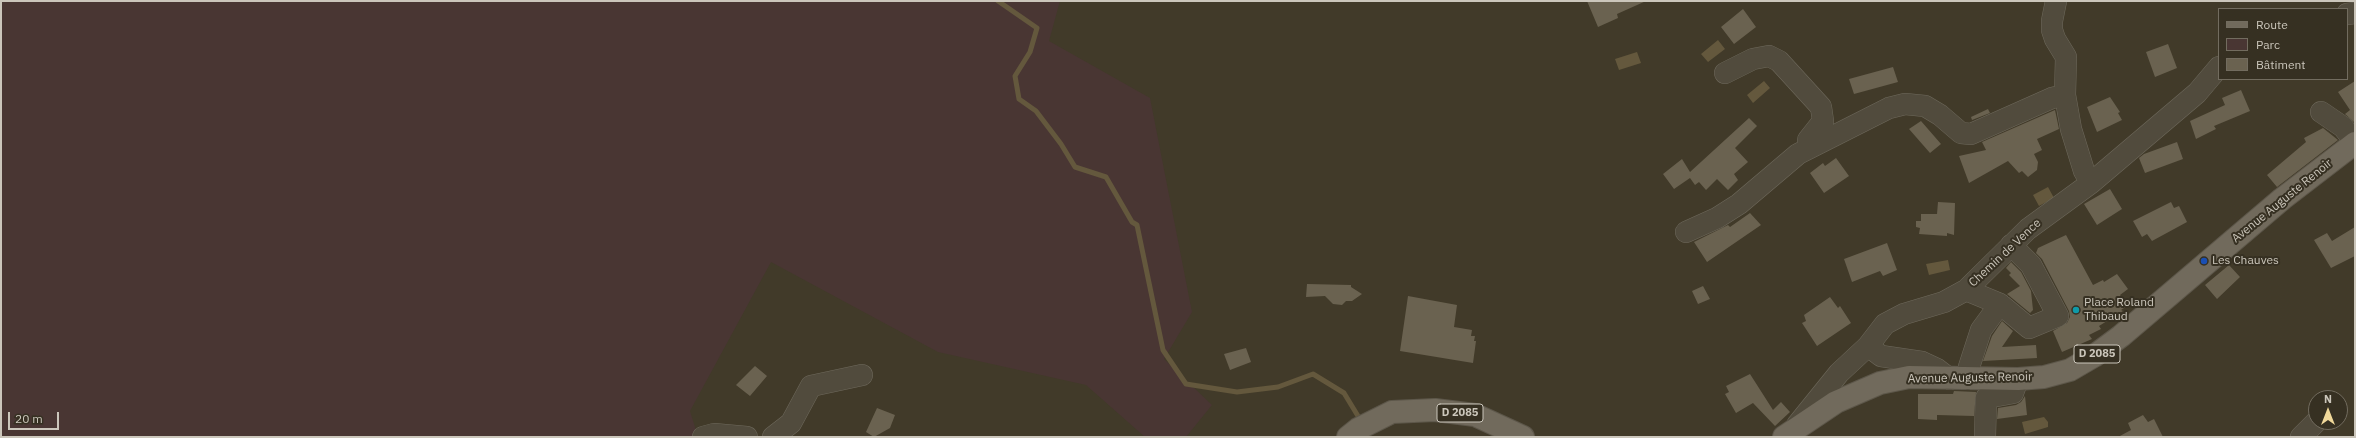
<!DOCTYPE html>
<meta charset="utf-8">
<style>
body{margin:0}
#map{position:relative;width:2356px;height:438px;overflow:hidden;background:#413a29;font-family:"IBM Plex Sans",sans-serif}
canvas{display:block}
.frame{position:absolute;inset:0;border:2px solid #cbc6bb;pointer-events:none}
.legend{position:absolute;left:2218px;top:8px;width:130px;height:72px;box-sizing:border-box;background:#363022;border:1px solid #726c5f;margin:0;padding:5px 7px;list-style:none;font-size:12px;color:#cbc6bb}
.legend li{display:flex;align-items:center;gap:8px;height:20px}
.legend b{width:20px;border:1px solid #726c5f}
.north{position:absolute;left:2308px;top:390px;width:40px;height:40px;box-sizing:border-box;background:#363022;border:1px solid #726c5f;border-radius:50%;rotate:0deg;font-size:11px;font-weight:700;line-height:16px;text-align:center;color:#cbc6bb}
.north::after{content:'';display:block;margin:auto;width:14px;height:18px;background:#f0d89a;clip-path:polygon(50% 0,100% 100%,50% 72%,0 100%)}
.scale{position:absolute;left:8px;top:412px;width:51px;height:18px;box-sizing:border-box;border:2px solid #cbc6bb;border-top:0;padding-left:5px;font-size:12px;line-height:14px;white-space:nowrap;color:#cbc6bb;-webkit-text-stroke:3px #363022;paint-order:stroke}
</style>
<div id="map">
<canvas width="2356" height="438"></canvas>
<div class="frame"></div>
<ul class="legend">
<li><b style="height:5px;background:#716a5c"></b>Route</li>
<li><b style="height:11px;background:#493633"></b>Parc</li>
<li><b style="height:11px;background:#6a6250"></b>Bâtiment</li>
</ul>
<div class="north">N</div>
<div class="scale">20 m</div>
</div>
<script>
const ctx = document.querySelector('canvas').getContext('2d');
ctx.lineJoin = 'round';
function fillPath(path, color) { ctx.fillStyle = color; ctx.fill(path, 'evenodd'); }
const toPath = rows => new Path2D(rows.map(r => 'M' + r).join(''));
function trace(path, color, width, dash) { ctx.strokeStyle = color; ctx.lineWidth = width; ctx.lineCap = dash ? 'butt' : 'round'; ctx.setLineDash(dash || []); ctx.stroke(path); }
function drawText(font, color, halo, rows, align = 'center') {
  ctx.font = font + ' "IBM Plex Sans",sans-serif'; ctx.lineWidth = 4; ctx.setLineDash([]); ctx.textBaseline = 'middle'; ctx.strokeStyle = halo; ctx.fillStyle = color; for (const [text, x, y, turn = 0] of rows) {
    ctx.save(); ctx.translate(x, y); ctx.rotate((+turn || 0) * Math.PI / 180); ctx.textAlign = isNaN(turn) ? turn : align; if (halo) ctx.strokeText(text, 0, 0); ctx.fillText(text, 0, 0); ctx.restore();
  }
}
const green = toPath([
 [1,1,1060,1,1049,41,1150,98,1192,312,1164,359,1212,405,1186,437,1145,437,1086,385,938,352,771,262,690,411,698,437,1,437]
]);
const water = toPath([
 [1718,40,1725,49,1708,62,1701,54],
 [1637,52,1641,63,1619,70,1615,59],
 [1764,81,1770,88,1753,103,1747,95],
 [2048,187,2054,198,2039,206,2033,195],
 [1948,260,1950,270,1929,275,1926,264],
 [2044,417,2048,422,2048,427,2025,434,2022,422]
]);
const stream = toPath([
 [998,1,1037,28,1030,52,1015,76,1019,99,1036,111,1061,144,1075,167,1106,177,1132,222,1137,225,1163,350,1186,384,1237,392,1278,387,1313,374,1344,393,1361,421]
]);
const building = toPath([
 [1587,1,1646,1,1617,14,1618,18,1598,27],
 [1743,9,1756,27,1734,44,1721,27],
 [2168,44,2177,68,2155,77,2146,52],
 [1893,67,1898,82,1854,94,1849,79],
 [2355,81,2355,123,2345,114,2350,110,2338,92],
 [2241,90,2250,111,2214,126,2216,129,2196,139,2190,121,2225,105,2222,98],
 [2110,97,2120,112,2118,113,2122,120,2097,132,2087,107],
 [1988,109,1990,113,1972,120,1971,117],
 [2055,110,2059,129,2037,139,2042,150,2034,154,2038,162,2037,170,2028,177,2022,171,2019,173,2008,161,1969,183,1959,156,1986,150,1982,142],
 [1749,118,1757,126,1735,148,1748,162,1734,174,1738,180,1728,190,1717,179,1706,190,1699,182,1695,185,1690,178,1674,189,1663,174,1682,159,1690,172],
 [1921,121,1941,144,1930,153,1909,129],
 [2323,128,2338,140,2277,187,2267,175,2306,142,2304,138],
 [2177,142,2183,159,2145,173,2139,158,2144,154],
 [1836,158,1849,176,1824,193,1810,173,1823,163,1825,166],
 [2110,189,2122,209,2097,225,2084,204],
 [1938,202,1955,203,1954,235,1947,233,1947,236,1919,234,1920,228,1916,227,1916,221,1921,221,1921,214,1937,214],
 [2171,202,2174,208,2179,206,2187,222,2152,241,2147,234,2142,237,2133,221],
 [1750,213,1761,225,1707,262,1694,242,1728,225,1730,227],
 [2355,227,2355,256,2331,268,2314,240,2327,233,2332,241],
 [2066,235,2093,285,2103,280,2104,282,2117,274,2128,289,2120,295,2127,306,2121,310,2123,311,2099,326,2101,329,2089,335,2092,339,2062,352,2053,331,2067,323,2070,317,2069,311,2042,259,2036,253,2038,248],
 [1887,243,1897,270,1883,276,1880,271,1852,282,1844,259],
 [2011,262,2021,272,2031,291,2033,310,2030,313,2007,294,2020,286,2009,275,2011,273,2006,268],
 [2229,265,2240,277,2217,299,2205,285],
 [1307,284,1351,285,1351,287,1362,294,1352,301,1346,301,1342,305,1333,304,1325,296,1306,297],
 [1703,286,1710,299,1698,304,1692,291],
 [1408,296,1457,305,1454,327,1472,330,1471,336,1475,336,1474,341,1476,341,1473,363,1400,351],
 [1830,297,1838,308,1840,306,1851,323,1817,346,1802,323,1806,321,1804,315],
 [2002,321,2013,331,2002,347,2036,345,2037,358,1983,361,1992,336],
 [1246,348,1251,362,1230,370,1224,354],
 [755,366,767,376,750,396,736,385],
 [1750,374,1773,410,1781,402,1790,412,1775,426,1753,403,1736,413,1725,394,1729,392,1726,386],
 [1954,391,1976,392,1974,416,1937,415,1937,420,1918,419,1918,394,1953,394],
 [2025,396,2027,415,1997,419,1998,408,2016,405,2021,402],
 [877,408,895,415,890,428,874,437,866,432],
 [2143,415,2148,422,2154,419,2163,437,2118,437,2131,430,2128,423]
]);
const street = toPath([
 [2056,1,2052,21,2052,30,2055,39,2066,57,2065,95,2071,129,2084,171,2091,183],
 [2347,14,2355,13],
 [1725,73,1753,59,1769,56,1779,61,1821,107,1823,121,1808,140,1810,147],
 [2321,112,2343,127,2355,142],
 [1686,232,1717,218,1739,204,1798,154,1889,108,1905,104,1925,106,1940,115,1961,133,1971,134,2052,98,2065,95],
 [1966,290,2000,304,1981,330,1969,367,1968,379],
 [2000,304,2029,328,2058,316,2031,265,2011,245],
 [1868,346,1881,356,1922,362,1937,369,1950,379],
 [1797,425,1839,373,1868,346,1885,324,1904,314,1944,302,1966,290,2028,229,2091,183,2197,93,2219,67],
 [703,437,714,434,747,437],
 [773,437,791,423,811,386,862,375],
 [1985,437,1986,398,2013,393,2018,379],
 [2301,437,2316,422]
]);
const primary = toPath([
 [1348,437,1358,429,1392,412,1435,410,1475,415,1523,437],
 [1784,437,1836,402,1880,383,1909,377,2018,379,2044,377,2070,370,2094,356,2121,336,2282,199,2355,143]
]);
const markers = [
 [2204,261,4,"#1a4fb4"],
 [2076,310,4,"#0f9aa8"]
];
const shields = [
 [2097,354,46],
 [1460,413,46]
];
const shieldNames = [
 ["D 2085",2097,354],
 ["D 2085",1460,413]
];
const streetNames = [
 ["Avenue Auguste Renoir",2282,201,-39],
 ["Chemin de Vence",2005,253,-43],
 ["Avenue Auguste Renoir",1970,378,-1]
];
const poiNames = [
 ["Les Chauves",2212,261],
 ["Place Roland",2084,303],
 ["Thibaud",2084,317]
];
fillPath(green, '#493633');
fillPath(water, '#64583d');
trace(stream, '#64583d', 5);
fillPath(building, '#6a6250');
trace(street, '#6e695c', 22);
trace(primary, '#5d574a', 24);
trace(street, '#514b3d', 21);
trace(primary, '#716a5c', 22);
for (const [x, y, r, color] of markers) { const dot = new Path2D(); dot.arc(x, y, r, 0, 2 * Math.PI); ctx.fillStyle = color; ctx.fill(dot); trace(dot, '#363022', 1.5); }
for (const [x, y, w] of shields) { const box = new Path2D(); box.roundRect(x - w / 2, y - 9, w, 18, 3); ctx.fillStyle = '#363022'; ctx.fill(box); trace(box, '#cbc6bb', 1); }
drawText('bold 11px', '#cbc6bb', null, shieldNames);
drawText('12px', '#cbc6bb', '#363022', streetNames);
drawText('12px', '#cbc6bb', '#363022', poiNames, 'left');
</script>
